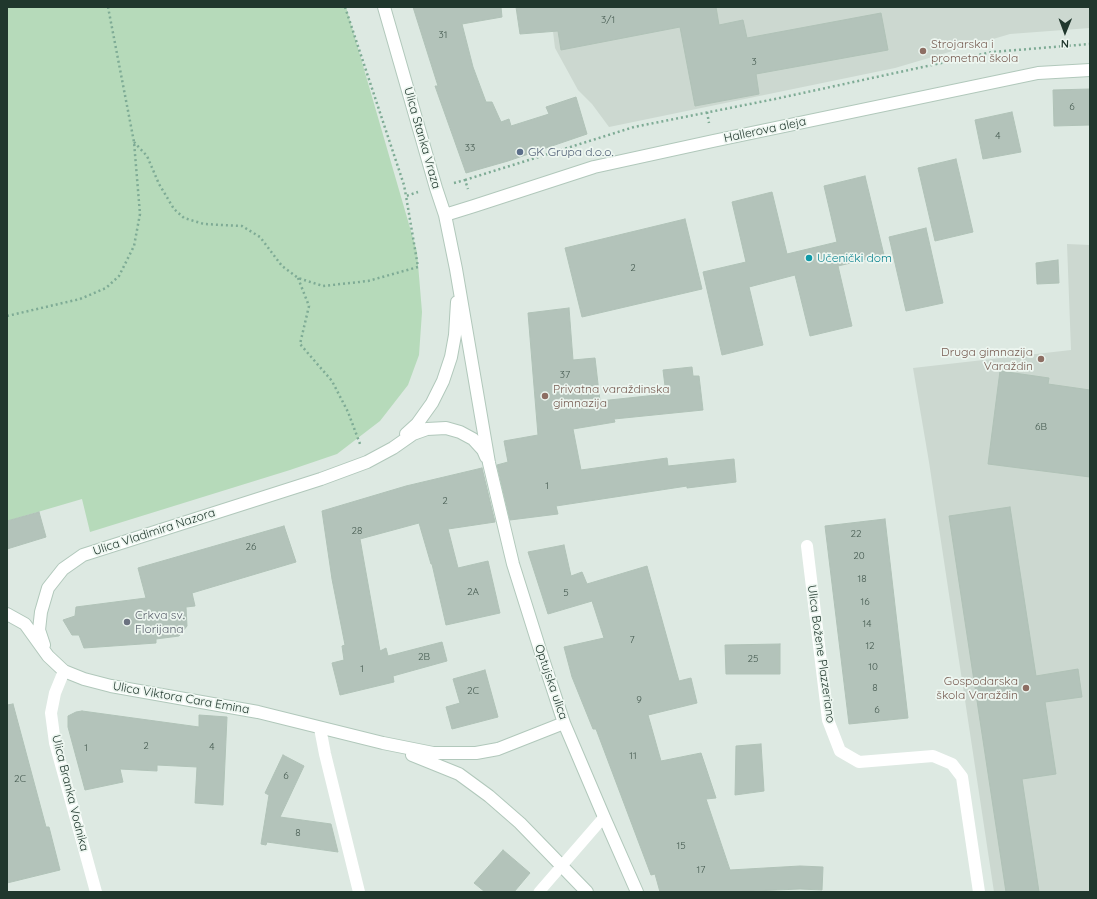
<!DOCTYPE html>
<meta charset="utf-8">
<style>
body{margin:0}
#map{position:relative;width:1097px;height:899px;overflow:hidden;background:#dde9e2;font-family:Quicksand,sans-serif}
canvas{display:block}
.frame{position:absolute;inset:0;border:8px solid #20372d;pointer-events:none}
.north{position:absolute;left:1045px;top:12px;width:40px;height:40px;-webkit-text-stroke:3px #edf6f0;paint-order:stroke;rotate:181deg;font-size:11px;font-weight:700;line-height:16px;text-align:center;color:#20372d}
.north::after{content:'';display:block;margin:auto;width:14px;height:18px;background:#20372d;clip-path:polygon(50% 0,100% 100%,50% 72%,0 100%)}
</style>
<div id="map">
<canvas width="1097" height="899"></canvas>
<div class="frame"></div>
<div class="north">N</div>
</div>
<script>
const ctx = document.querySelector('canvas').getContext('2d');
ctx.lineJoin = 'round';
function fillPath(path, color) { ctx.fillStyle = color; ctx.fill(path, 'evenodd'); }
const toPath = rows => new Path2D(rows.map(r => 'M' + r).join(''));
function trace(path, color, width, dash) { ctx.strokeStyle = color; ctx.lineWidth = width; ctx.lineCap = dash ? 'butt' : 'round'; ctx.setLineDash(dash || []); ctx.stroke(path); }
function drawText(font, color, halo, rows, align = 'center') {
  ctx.font = font + ' Quicksand,sans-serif'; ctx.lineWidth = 3.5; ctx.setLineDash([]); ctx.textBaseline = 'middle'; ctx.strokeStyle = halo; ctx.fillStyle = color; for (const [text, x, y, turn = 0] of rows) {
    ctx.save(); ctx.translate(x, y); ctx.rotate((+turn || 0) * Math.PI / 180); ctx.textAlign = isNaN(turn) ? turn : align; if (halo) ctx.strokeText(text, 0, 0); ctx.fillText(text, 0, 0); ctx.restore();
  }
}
const built = toPath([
 [550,7,1090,7,1090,28,1010,34,895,68,609,127,592,104,578,90,555,48],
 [1067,244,1090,245,1090,892,994,892,929,462,913,368,1071,350]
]);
const green = toPath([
 [7,7,346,7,417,252,422,312,419,355,408,385,380,421,337,454,290,470,90,532,82,499,7,521]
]);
const building = toPath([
 [413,7,501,7,502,17,462,24,473,67,486,102,492,102,501,122,509,119,511,126,549,114,546,107,576,97,587,134,508,161,466,173,435,86,438,86,413,7],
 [516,7,716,7,719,25,743,20,747,38,881,13,888,50,756,74,759,94,695,106,680,27,561,50,558,31,520,34,516,7],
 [1090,89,1090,125,1054,126,1053,90,1090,89],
 [1012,112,1021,152,983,159,975,120,1012,112],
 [956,159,973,232,935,241,918,168,956,159],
 [865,176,884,255,838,266,852,326,810,336,795,275,749,287,763,345,722,355,703,272,746,262,732,202,772,192,787,254,837,242,824,186,865,176],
 [685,219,702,289,582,317,565,248,685,219],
 [926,228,943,303,906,311,889,237,926,228],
 [1058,260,1059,283,1037,284,1036,263,1058,260],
 [569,308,573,360,595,358,600,401,666,394,663,370,692,367,693,376,699,376,703,410,614,419,615,422,573,429,581,470,667,458,668,466,734,459,736,482,687,488,687,486,556,506,558,514,510,520,497,465,508,462,504,441,538,435,528,313,569,308],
 [1000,371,1049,378,1048,384,1090,390,1090,477,988,464,1000,371],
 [482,468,495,522,448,529,458,568,488,561,500,613,446,625,432,564,431,564,419,523,360,539,380,651,386,648,388,656,442,642,447,661,393,676,394,682,340,695,332,663,344,660,342,646,345,645,332,579,322,511,406,486,482,468],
 [1010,507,1036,676,1078,669,1082,697,1045,702,1056,774,1022,779,1039,892,1006,892,949,516,1010,507],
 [39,512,46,537,7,549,7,521,39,512],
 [885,519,908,718,849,724,825,526,885,519],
 [284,526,296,562,192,593,195,606,186,607,187,626,179,636,156,639,156,643,84,648,79,635,72,635,63,620,75,616,76,607,146,598,138,568,284,526],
 [564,545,571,576,582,572,587,584,647,566,679,681,691,678,697,703,648,715,661,761,701,753,716,798,706,799,730,870,800,866,823,867,822,890,800,889,730,892,660,892,655,874,651,875,596,729,593,729,572,677,564,647,604,638,592,601,548,614,528,552,564,545],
 [780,644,780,674,726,674,725,645,780,644],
 [485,670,498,717,452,729,446,707,460,703,453,679,485,670],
 [13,704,46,827,49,827,60,870,7,883,7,705,13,704],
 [82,711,199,727,199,715,227,717,223,805,195,803,197,767,157,765,157,771,120,769,123,782,85,790,68,727,68,716,76,712,82,711],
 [761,744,764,791,735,795,736,746,761,744],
 [283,755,304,766,280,817,331,824,338,852,267,842,266,845,261,844,269,795,265,793,283,755],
 [503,850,530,873,514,892,485,892,474,883,503,850]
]);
const path = toPath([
 [345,7,404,185,406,196],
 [707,112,709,123],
 [134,142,147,156,159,184,174,209,184,218,204,224,242,226,260,237,282,266,298,278,323,286,368,281,418,267,406,196,418,192],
 [465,180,634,127,775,99,992,52,1090,44],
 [454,183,465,180,468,189],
 [298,278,309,306,300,344,332,381,348,412,360,444],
 [7,316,80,299,106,288,119,276,134,246,140,214,134,142,108,7]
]);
const lane = toPath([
 [539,892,604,817]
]);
const street = toPath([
 [807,546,828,720,840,751,859,762,933,756,952,764,962,777,979,892],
 [64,671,55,693,51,713,55,743,96,892],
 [320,728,325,754,359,892]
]);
const secondary = toPath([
 [384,7,436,188,445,215,456,269,489,463,513,564,541,653,564,723,604,817,637,892],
 [445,215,474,206,594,167,713,141,1038,73,1090,70],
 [406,434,417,424,432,403,443,381,451,357,455,335,457,302],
 [7,614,25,624,48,656,64,671,84,679,111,686,258,712,383,743,433,753,476,753,498,749,564,723],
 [44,645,39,630,41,612,48,588,63,569,83,555,321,479,367,462,393,448,413,434,427,429,446,428,460,432,473,439,483,450,486,457],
 [412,755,459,774,489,796,520,823,587,892]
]);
const markers = [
 [923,51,4,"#8d6e63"],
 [520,152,4,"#5c6f8a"],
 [809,258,4,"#0f9aa8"],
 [1041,359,4,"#8d6e63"],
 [545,396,4,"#8d6e63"],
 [127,622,4,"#6b7280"],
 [1026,688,4,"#8d6e63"]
];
const numberNames = [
 ["3/1",608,20],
 ["31",443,35],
 ["3",754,62],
 ["6",1072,107],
 ["4",998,136],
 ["33",470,148],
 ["2",633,268],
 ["37",565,375],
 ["6B",1041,427],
 ["1",547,486],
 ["2",445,501],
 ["28",357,531],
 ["22",856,534],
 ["26",251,547],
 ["20",859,556],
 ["18",862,579],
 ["2A",473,592],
 ["5",566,593],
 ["16",865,602],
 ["14",867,624],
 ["7",632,640],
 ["12",870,646],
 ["2B",424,657],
 ["25",753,659],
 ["10",873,667],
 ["1",362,669],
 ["8",875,688],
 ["2C",473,691],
 ["9",639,700],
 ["6",877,710],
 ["2",146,746],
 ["4",212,747],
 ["1",86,748],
 ["11",633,756],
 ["6",286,776],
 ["2C",20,779],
 ["8",298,833],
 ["15",681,846],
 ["17",701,870]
];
const educationNames = [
 ["Strojarska i",931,44],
 ["prometna škola",931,58],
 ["Druga gimnazija",1033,352,"right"],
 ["Varaždin",1033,366,"right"],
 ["Privatna varaždinska",553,389],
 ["gimnazija",553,403],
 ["Gospodarska",1018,681,"right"],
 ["škola Varaždin",1018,695,"right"]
];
const streetNames = [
 ["Hallerova aleja",765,130,-12],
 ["Ulica Stanka Vraza",422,138,74],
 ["Ulica Vladimira Nazora",154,532,-18],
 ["Ulica Božene Plazzeriano",821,654,82],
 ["Optujska ulica",551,682,71],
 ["Ulica Viktora Cara Emina",181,698,10],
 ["Ulica Branka Vodnika",70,793,76]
];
const serviceNames = [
 ["GK Grupa d.o.o.",528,152]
];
const cultureNames = [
 ["Učenički dom",817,258]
];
const worshipNames = [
 ["Crkva sv.",135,615],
 ["Florijana",135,629]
];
fillPath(built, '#ccd8d0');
fillPath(green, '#b6daba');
fillPath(building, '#b3c3ba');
trace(building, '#b0c2b7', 1);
trace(secondary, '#b1c8bb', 14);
trace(path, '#7eab95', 2.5, [2, 3]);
trace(lane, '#fff', 11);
trace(street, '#fff', 12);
trace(secondary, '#fff', 12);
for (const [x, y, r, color] of markers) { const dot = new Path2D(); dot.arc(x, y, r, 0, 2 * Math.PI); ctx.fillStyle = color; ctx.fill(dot); trace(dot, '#edf6f0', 1.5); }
drawText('10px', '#455a50', null, numberNames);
drawText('12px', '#785e54', '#edf6f0', educationNames, 'left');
drawText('12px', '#20372d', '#edf6f0', streetNames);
drawText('12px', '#4e5e75', '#edf6f0', serviceNames, 'left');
drawText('12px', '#0d838f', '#edf6f0', cultureNames, 'left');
drawText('12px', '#5b616d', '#edf6f0', worshipNames, 'left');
</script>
